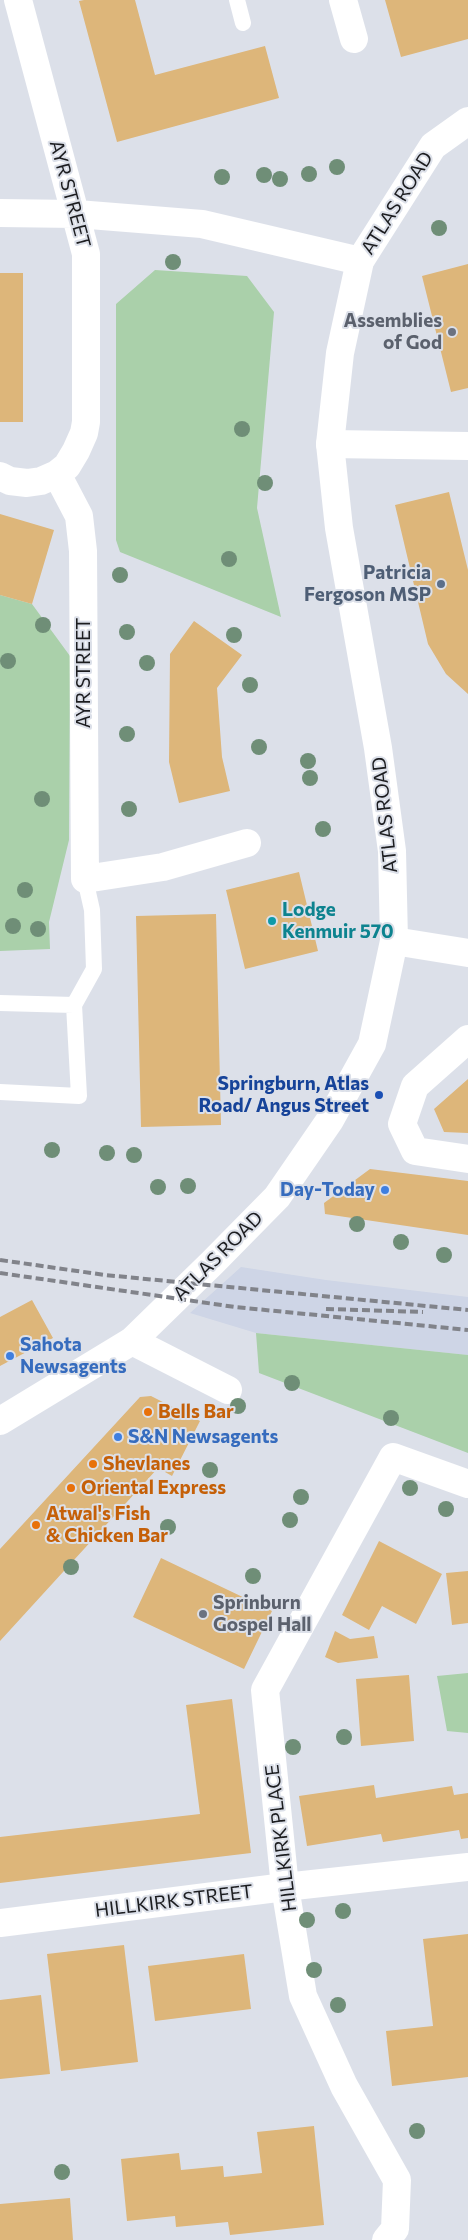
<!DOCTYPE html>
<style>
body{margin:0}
canvas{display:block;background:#dce0e9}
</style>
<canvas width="468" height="2240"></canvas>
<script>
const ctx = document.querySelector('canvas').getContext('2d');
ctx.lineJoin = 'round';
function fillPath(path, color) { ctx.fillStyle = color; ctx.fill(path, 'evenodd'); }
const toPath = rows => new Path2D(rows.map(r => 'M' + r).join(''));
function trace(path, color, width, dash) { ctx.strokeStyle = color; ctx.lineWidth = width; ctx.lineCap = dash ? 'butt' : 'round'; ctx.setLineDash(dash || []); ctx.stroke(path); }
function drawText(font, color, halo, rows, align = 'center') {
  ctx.font = font + ' Commissioner,sans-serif'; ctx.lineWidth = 4; ctx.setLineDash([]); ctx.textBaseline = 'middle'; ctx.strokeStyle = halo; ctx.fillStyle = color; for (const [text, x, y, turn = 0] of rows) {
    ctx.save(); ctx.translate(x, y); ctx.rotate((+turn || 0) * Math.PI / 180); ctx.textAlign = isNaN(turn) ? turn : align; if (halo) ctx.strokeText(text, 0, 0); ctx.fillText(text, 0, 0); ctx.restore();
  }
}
const built = toPath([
 [241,1267,326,1280,468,1297,468,1355,256,1333,190,1313]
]);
const green = toPath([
 [155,270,247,276,274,312,257,508,281,617,120,552,116,540,116,304],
 [0,595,32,604,70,656,69,840,49,922,50,949,0,951],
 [256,1333,468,1355,468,1453,259,1373],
 [468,1673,468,1733,447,1731,437,1676]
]);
const building = toPath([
 [84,0,135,0,155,75,265,46,279,98,117,142,79,1],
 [385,0,468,0,468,39,401,57],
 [468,264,468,388,451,392,422,276],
 [0,273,23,273,23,422,0,422],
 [449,492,468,570,468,694,446,674,428,644,395,505],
 [0,514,54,530,32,604,0,595],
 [194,621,242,655,217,688,222,757,230,791,179,803,169,762,170,654],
 [299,872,318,951,245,969,226,890],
 [216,914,221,1125,141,1127,136,916],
 [468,1079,468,1133,444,1132,434,1109],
 [370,1169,468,1181,468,1235,325,1214,324,1203],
 [32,1300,53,1338,0,1366,0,1317],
 [151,1396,200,1421,172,1476,158,1468,0,1641,0,1549,140,1397],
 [379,1541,442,1574,416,1624,382,1606,369,1630,342,1615],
 [161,1558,272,1611,244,1669,133,1617],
 [468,1571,468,1623,452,1625,446,1573],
 [335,1631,350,1639,374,1636,378,1658,338,1663,325,1657],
 [409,1675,414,1741,361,1746,356,1679],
 [232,1699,251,1853,0,1883,0,1837,200,1814,186,1705],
 [374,1785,376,1798,452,1786,454,1795,468,1793,468,1838,461,1839,459,1830,383,1842,381,1834,307,1846,299,1796],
 [468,1934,468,2077,392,2086,386,2031,433,2026,423,1939],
 [124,1945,138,2062,61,2071,47,1954],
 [244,1954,251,2009,155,2021,148,1966],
 [41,1995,50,2074,0,2079,0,2000],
 [314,2126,324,2225,230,2235,228,2222,176,2227,175,2216,127,2221,121,2159,179,2153,181,2170,223,2166,224,2177,262,2173,257,2132],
 [70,2198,73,2240,0,2240,0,2204]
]);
const service = toPath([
 [237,0,243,23],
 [0,1003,74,1005],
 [0,1092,79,1096,74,1005,94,969,92,910,85,879]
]);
const minor = toPath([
 [343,0,354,39],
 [0,213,77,214,202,224,360,261],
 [330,444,468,446],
 [57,474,79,516,83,551,85,879,163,867,247,843],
 [0,476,10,481,27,483,41,481,57,474,67,466,76,451,84,433,86,422,86,254,18,0],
 [394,941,468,953],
 [468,1039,415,1086,402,1124,415,1151,468,1159],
 [132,1341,228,1390],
 [0,1923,285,1887,468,1867],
 [386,2240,395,2229,397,2180,344,2086,303,1996,285,1887,265,1690,393,1457,468,1484]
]);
const tertiary = toPath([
 [0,1421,132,1341,212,1263,277,1197,330,1120,372,1044,394,941,392,851,378,748,339,528,330,444,340,353,360,261,433,146,468,121]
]);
const rail = toPath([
 [0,1260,105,1275,468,1310],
 [0,1273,235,1307,468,1330],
 [326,1309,423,1312]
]);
const trees = [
 [337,167],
 [309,174],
 [264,175],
 [222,177],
 [280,179],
 [439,228],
 [173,262],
 [242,429],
 [265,483],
 [229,559],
 [120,575],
 [43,625],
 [127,632],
 [234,635],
 [8,661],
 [147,663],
 [250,685],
 [127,734],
 [259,747],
 [308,761],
 [310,778],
 [42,799],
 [129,809],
 [323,829],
 [25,890],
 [13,926],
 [38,929],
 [52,1150],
 [107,1153],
 [134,1155],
 [188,1186],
 [158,1187],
 [357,1224],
 [401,1242],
 [444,1255],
 [292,1383],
 [238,1406],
 [391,1418],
 [210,1470],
 [410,1488],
 [301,1497],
 [446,1509],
 [290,1520],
 [168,1527],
 [71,1567],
 [253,1576],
 [344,1737],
 [293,1747],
 [343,1911],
 [307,1920],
 [314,1970],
 [338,2005],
 [417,2131],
 [62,2172]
];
const markers = [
 [452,332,5,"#6b7280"],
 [441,584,5,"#5c6f8a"],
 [272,921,5,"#0f9aa8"],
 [379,1095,5,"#1a4fb4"],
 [385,1190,5,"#3f7fe0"],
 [10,1356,5,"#3f7fe0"],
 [148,1412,5,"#e8710a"],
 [118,1437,5,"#3f7fe0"],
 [93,1464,5,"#e8710a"],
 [71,1488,5,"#e8710a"],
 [36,1525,5,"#e8710a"],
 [203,1614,5,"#6b7280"]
];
const streetNames = [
 ["AYR STREET",70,194,75],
 ["ATLAS ROAD",397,203,-58],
 ["AYR STREET",84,673,-90],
 ["ATLAS ROAD",385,815,-96],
 ["ATLAS ROAD",218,1256,-45],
 ["HILLKIRK PLACE",281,1838,-97],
 ["HILLKIRK STREET",174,1901,-7]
];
const worshipNames = [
 ["Assemblies",442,321],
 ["of God",442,343],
 ["Sprinburn",213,1603,"left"],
 ["Gospel Hall",213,1625,"left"]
];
const serviceNames = [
 ["Patricia",431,573],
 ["Fergoson MSP",431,595]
];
const cultureNames = [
 ["Lodge",282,910],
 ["Kenmuir 570",282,932]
];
const transitNames = [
 ["Springburn, Atlas",369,1084],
 ["Road/ Angus Street",369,1106]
];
const shopNames = [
 ["Day-Today",375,1190,"right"],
 ["Sahota",20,1345],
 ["Newsagents",20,1367],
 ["S&N Newsagents",128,1437]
];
const foodNames = [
 ["Bells Bar",158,1412],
 ["Shevlanes",103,1464],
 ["Oriental Express",81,1488],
 ["Atwal's Fish",46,1514],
 ["& Chicken Bar",46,1536]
];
fillPath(built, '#ced5e6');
fillPath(green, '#aad0aa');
fillPath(building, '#ddb67a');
trace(service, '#fff', 16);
trace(minor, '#fff', 28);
trace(tertiary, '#fff', 28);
trace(rail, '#81838a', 4, [8, 4]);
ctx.fillStyle = '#6f8e77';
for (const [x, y] of trees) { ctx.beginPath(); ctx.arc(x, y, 8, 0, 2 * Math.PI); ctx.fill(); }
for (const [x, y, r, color] of markers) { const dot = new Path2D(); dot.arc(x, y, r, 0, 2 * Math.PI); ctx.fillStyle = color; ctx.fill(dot); trace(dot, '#dce0e9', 2); }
drawText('19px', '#1c1d20', '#dce0e9', streetNames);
drawText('bold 19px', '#5b616d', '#dce0e9', worshipNames, 'right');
drawText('bold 19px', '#4e5e75', '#dce0e9', serviceNames, 'right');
drawText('bold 19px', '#0d838f', '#dce0e9', cultureNames, 'left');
drawText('bold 19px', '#164399', '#dce0e9', transitNames, 'right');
drawText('bold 19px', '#366cbe', '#dce0e9', shopNames, 'left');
drawText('bold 19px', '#c56008', '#dce0e9', foodNames, 'left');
</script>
